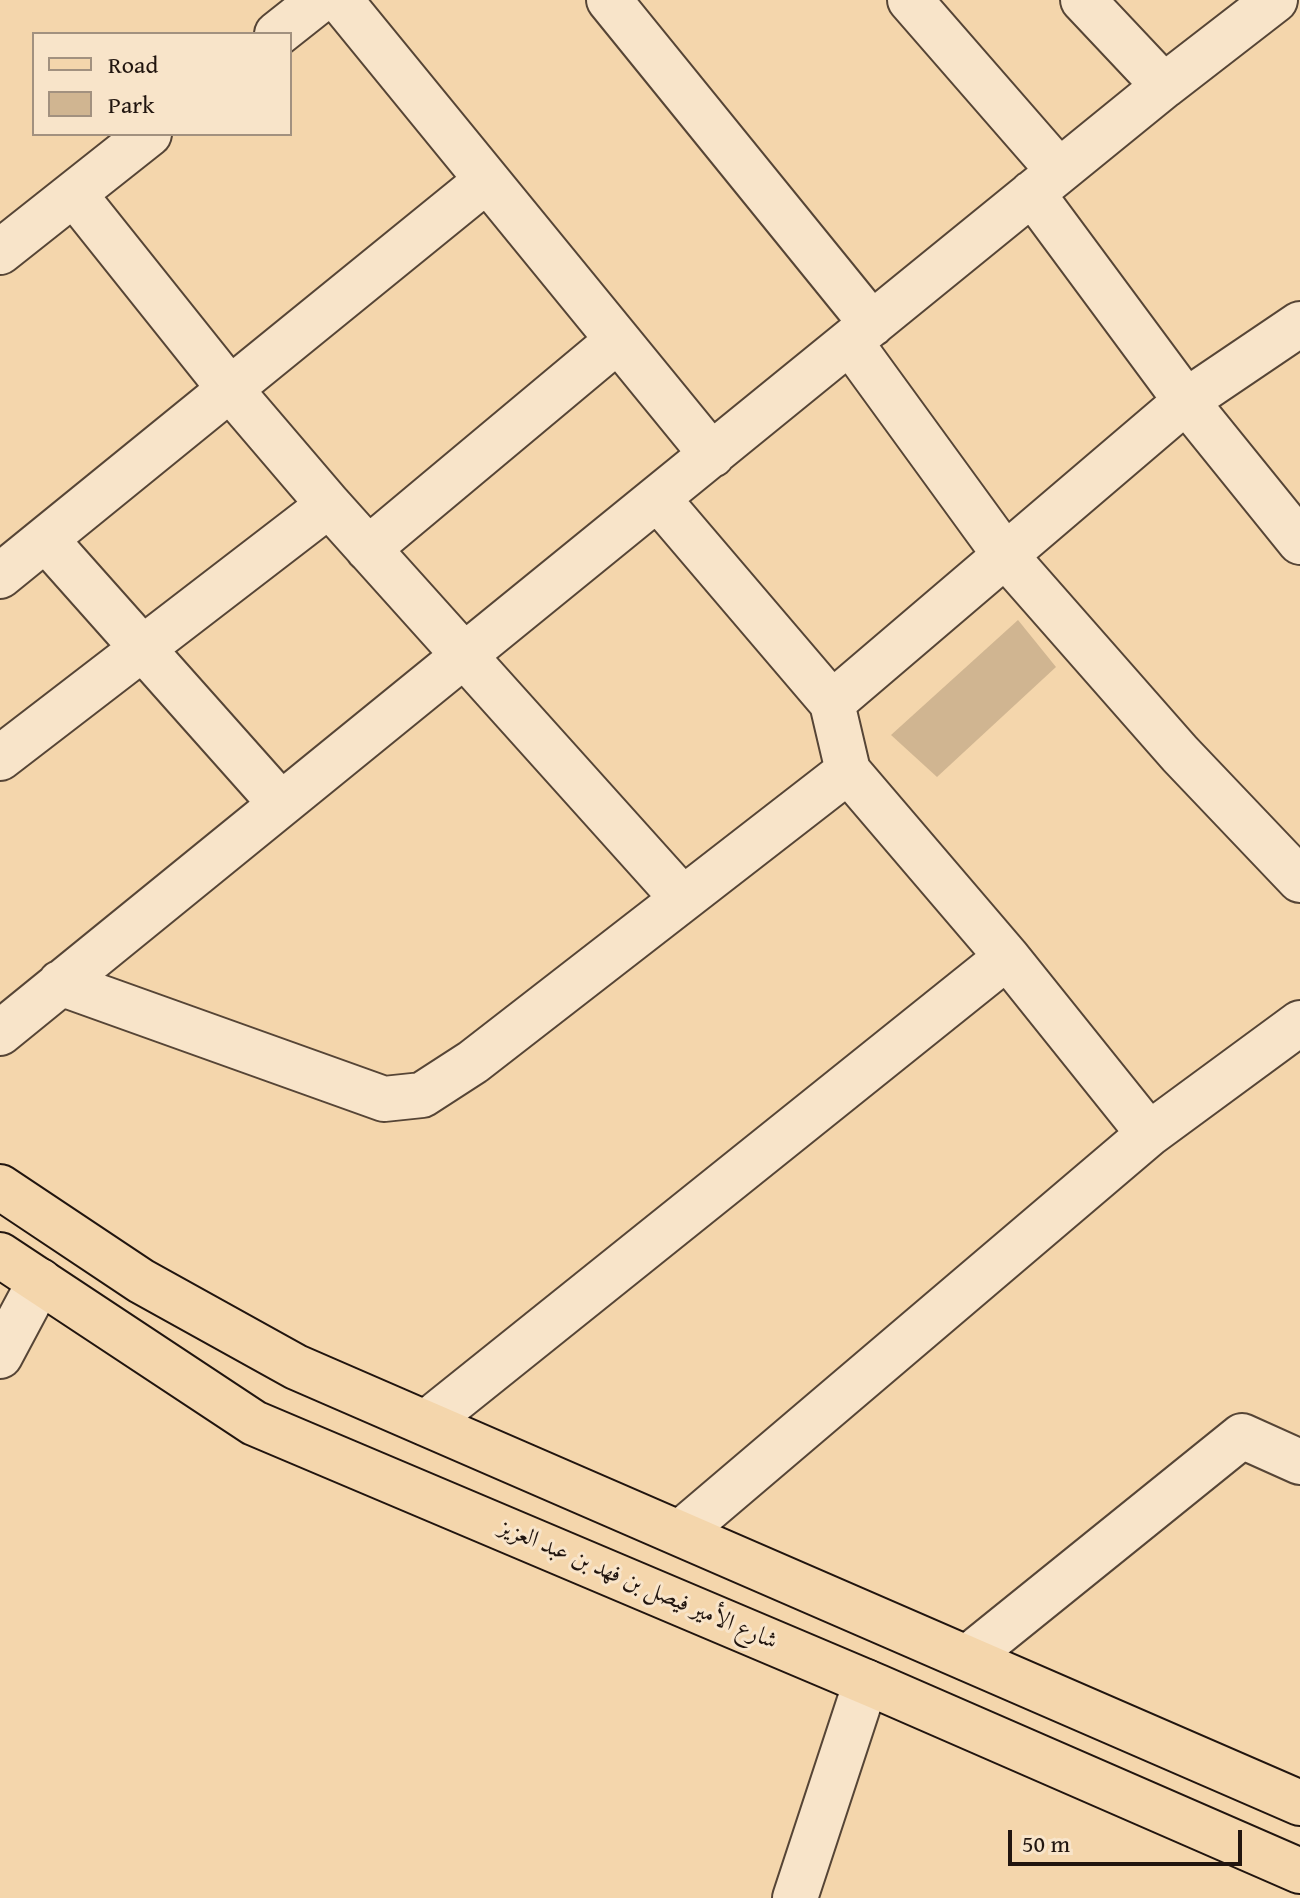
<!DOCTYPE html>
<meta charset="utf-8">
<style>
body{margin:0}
#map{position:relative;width:1300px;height:1898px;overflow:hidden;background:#f4d6ac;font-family:"Gentium Book Plus",serif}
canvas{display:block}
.legend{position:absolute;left:32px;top:32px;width:260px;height:104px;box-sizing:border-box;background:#f8e4c9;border:2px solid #a2917f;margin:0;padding:10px 14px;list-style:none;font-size:24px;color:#21150f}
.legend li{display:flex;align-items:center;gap:16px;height:40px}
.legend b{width:40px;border:2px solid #a2917f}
.scale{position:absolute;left:1008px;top:1830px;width:234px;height:36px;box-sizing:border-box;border:4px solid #21150f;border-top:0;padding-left:10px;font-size:24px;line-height:28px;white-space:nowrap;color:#21150f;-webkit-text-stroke:6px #f8e4c9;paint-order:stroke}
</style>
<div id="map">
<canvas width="1300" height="1898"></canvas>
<ul class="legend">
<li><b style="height:10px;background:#f4d6ac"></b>Road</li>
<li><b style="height:22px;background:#d0b591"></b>Park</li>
</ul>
<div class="scale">50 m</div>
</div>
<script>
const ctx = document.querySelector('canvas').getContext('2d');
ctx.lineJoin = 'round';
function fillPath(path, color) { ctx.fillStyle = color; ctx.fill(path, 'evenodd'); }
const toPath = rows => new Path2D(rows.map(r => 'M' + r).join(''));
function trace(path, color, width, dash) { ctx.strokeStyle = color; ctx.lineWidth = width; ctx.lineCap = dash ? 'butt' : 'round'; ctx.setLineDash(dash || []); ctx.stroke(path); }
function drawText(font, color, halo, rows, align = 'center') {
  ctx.font = font + ' "Gentium Book Plus",Amiri,serif'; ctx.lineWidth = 6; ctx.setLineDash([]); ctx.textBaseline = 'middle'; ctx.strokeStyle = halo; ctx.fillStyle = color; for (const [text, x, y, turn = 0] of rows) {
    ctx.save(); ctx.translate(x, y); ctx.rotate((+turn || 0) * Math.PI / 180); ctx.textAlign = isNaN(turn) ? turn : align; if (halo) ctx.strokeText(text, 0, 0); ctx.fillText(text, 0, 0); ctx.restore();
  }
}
const green = toPath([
 [1018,620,1056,667,937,777,891,735]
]);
const minor = toPath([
 [340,0,712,455],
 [609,0,872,324],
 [910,0,1059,171],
 [1083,0,1164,86],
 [277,34,320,0],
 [1032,193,1186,401,1300,542],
 [74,194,229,388,329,505,683,899],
 [0,252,149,134],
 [850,342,1005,555,1180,754,1300,880],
 [658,499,832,703,848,771],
 [47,541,281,804],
 [368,549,618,340],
 [0,576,487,180],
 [832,703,1186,401,1300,324],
 [0,758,329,505],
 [60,983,384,1099,422,1095,473,1062,848,771,1007,957],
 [0,1033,1164,86,1275,0],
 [0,1356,40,1281],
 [426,1423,1007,957,1149,1134],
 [680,1533,1149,1134,1300,1023],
 [967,1658,1242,1436,1300,1462],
 [795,1898,866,1682]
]);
const major = toPath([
 [0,1187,141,1281,296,1367,1300,1803],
 [0,1255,254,1423,878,1687,1300,1871]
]);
const streetNames = [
 ["شارع الأمير فيصل بن فهد بن عبد العزيز",638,1585,23]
];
fillPath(green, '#d0b591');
trace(minor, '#564536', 48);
trace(major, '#21150f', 48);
trace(minor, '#f8e4c9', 44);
trace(major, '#f4d6ac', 44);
drawText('24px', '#21150f', '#f8e4c9', streetNames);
</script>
